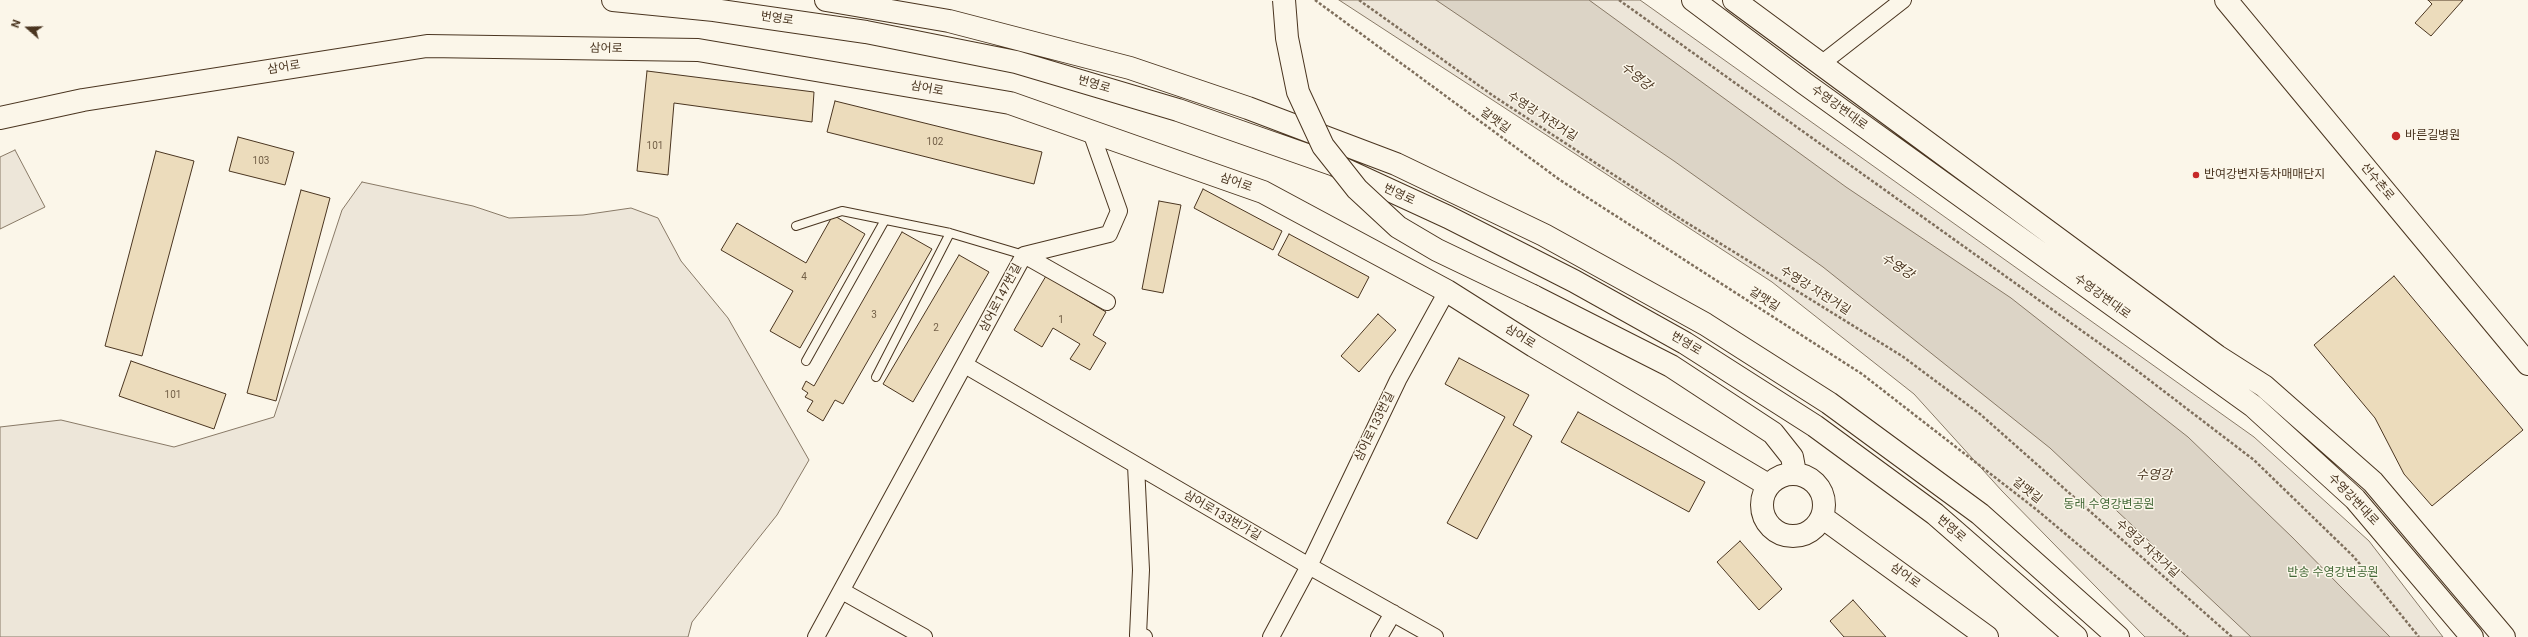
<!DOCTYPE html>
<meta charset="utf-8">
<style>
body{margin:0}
#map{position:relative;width:2528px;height:637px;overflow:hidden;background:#fbf6e9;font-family:Roboto,sans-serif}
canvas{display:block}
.north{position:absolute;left:8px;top:8px;width:40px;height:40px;-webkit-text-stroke:3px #fbf6e9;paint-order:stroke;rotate:290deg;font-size:11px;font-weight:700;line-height:16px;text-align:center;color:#4a3520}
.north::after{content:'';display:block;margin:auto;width:14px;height:18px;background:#4a3520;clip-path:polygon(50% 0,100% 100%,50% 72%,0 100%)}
</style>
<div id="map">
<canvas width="2528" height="637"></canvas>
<div class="north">N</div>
</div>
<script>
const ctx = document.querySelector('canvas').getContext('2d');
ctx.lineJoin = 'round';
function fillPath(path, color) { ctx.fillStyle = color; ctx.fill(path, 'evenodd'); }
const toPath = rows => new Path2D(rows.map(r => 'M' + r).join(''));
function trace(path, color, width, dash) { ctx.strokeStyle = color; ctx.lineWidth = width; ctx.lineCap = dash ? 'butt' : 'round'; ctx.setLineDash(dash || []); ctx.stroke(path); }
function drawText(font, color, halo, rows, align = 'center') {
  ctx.font = font + ' Roboto,"Noto Sans KR",sans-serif'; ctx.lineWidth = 3; ctx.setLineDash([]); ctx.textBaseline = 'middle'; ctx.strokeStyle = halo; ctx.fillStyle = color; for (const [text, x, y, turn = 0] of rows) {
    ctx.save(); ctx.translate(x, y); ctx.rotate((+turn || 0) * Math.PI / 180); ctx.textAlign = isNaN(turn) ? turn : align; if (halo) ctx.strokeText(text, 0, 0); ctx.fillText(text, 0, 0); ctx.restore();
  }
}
const green = toPath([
 [1339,0,1640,0,2254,437,2369,541,2443,637,2145,637,2002,491,1914,394,1772,282,1339,0],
 [15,150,45,207,0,229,0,157,15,150],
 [362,182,473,206,509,218,583,215,631,208,658,218,681,261,728,318,809,460,777,515,692,622,688,637,0,637,0,427,61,420,174,447,274,417,342,210,362,182]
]);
const water = toPath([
 [1436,0,1589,0,1846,187,2011,298,2188,437,2293,538,2390,637,2251,637,2050,448,1823,267,1674,161,1436,0]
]);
const building = toPath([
 [2428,0,2463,0,2431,36,2415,23,2432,4,2428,0],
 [647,71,814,92,812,122,674,103,668,175,637,171,647,71],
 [835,101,1042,152,1034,184,827,132,835,101],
 [238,137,294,152,285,185,229,171,238,137],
 [156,151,194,161,142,356,105,346,156,151],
 [1203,189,1282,231,1273,250,1194,208,1203,189],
 [301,190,330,198,276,401,247,393,301,190],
 [1159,201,1181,205,1163,293,1142,289,1159,201],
 [833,215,865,234,800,348,770,331,793,291,721,250,737,223,806,263,833,215],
 [902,232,932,249,843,404,835,400,823,421,807,411,813,401,805,397,808,393,802,389,806,381,814,386,902,232],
 [1289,234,1369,277,1358,298,1278,255,1289,234],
 [959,255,989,272,913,402,883,384,959,255],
 [1046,276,1106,312,1093,335,1106,343,1090,370,1070,359,1080,344,1053,328,1042,347,1014,330,1046,276],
 [2394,276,2523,430,2432,506,2404,474,2375,418,2314,345,2394,276],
 [1378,314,1396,330,1359,372,1341,356,1378,314],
 [1459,358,1529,395,1513,425,1532,436,1477,539,1447,523,1505,417,1445,384,1459,358],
 [131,361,226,394,214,429,119,396,131,361],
 [1578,412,1705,482,1689,512,1561,442,1578,412],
 [1740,541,1782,589,1759,610,1717,562,1740,541],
 [1853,600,1886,637,1844,637,1830,621,1853,600]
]);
const path = toPath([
 [1315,0,1560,180,1862,374,2037,510,2188,637],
 [1359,0,1495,97,1684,221,1902,356,1980,414,2232,637],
 [1619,0,2127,363,2254,460,2354,557,2419,637]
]);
const lane = toPath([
 [796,226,842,211,950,233,1024,255],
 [806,361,885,220],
 [876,377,950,233]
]);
const street = toPath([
 [1821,64,1903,0],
 [1024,255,1107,302],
 [965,365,1309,566,1435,637],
 [1136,465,1141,570,1138,635,1144,637],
 [842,591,924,637],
 [816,637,1024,255,1109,234,1119,211,1091,132],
 [1271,637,1309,566,1398,380,1447,291],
 [1379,637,1393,613]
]);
const secondary = toPath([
 [1693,0,1804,83,2253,406,2355,499,2472,637],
 [1734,0,2217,356,2264,386,2373,482,2504,637],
 [2226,0,2528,364],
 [0,118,83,100,427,46,698,50,1010,103,1263,192,1447,291,1534,346,1768,485],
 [1533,296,1671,366,1773,433,1792,457,1795,473],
 '1762 505a31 31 0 1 1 62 0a31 31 0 1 1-62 0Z',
 [1822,517,1987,637]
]);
const highway = toPath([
 [613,0,714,10,866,32,1016,62,1178,110,1335,165,1448,217,1574,281,1685,343,1815,426,1935,514,2076,637],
 [826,0,949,21,1130,68,1248,108,1396,164,1544,235,1705,324,1829,403,1980,514,2118,637]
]);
const secondaryBridge = toPath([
 [1284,0,1287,38,1298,92,1323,146,1357,189,1398,227,1437,250,1533,296]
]);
const markers = [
 [2396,136,5,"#c62828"],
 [2196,175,4,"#c62828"]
];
const numberNames = [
 ["102",935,142],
 ["101",655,146],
 ["103",261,161],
 ["4",804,277],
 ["3",874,315],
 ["1",1061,320],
 ["2",936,328],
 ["101",173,395]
];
const streetNames = [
 ["번영로",777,19,8],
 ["삼어로",606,49,1],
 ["삼어로",284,68,-9],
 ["번영로",1094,85,16],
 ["삼어로",927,89,10],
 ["수영강변대로",1839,108,36],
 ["수영강 자전거길",1542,117,33],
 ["갈맷길",1495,121,36],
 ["선수촌로",2377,182,50],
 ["삼어로",1236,183,19],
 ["번영로",1399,195,25],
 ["수영강 자전거길",1815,291,32],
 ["수영강변대로",2102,297,36],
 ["삼어로147번길",1001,298,-62],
 ["갈맷길",1764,300,33],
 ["삼어로",1520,337,32],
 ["번영로",1686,344,31],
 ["삼어로133번길",1375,427,-64],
 ["갈맷길",2027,491,38],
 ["수영강변대로",2353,500,46],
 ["삼어로133번가길",1222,516,30],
 ["번영로",1951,529,41],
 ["수영강 자전거길",2147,549,42],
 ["삼어로",1905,576,36]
];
const poiNames = [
 ["바른길병원",2405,136],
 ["반여강변자동차매매단지",2204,175]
];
const parkNames = [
 ["동래 수영강변공원",2109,505],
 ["반송 수영강변공원",2333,573]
];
const waterNames = [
 ["수영강",1636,77,40],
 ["수영강",1897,267,33],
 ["수영강",2154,476]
];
fillPath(green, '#ede6d9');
trace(green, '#887966', 1);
fillPath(water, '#dcd4c6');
trace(water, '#887966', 1);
fillPath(building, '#ecdcbc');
trace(building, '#4a3520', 1);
trace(lane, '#4a3520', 10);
trace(street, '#4a3520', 18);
trace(secondary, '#4a3520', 24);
trace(highway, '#4a3520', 24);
trace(path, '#7f6f5c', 2.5, [3, 2]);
trace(lane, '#fbf6e9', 8);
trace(street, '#fbf6e9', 16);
trace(secondary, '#fbf6e9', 22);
trace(highway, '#fbf6e9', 22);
trace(secondaryBridge, '#4a3520', 24, []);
trace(secondaryBridge, '#fbf6e9', 22);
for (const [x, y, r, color] of markers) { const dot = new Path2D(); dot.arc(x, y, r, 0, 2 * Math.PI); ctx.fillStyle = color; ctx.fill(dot); trace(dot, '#fbf6e9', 1.5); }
drawText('10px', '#725f47', null, numberNames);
drawText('12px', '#4a3520', '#fbf6e9', streetNames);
drawText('12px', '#4a3520', '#fbf6e9', poiNames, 'left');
drawText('12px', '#436837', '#fbf6e9', parkNames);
drawText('italic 13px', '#4a3520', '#fbf6e9', waterNames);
</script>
